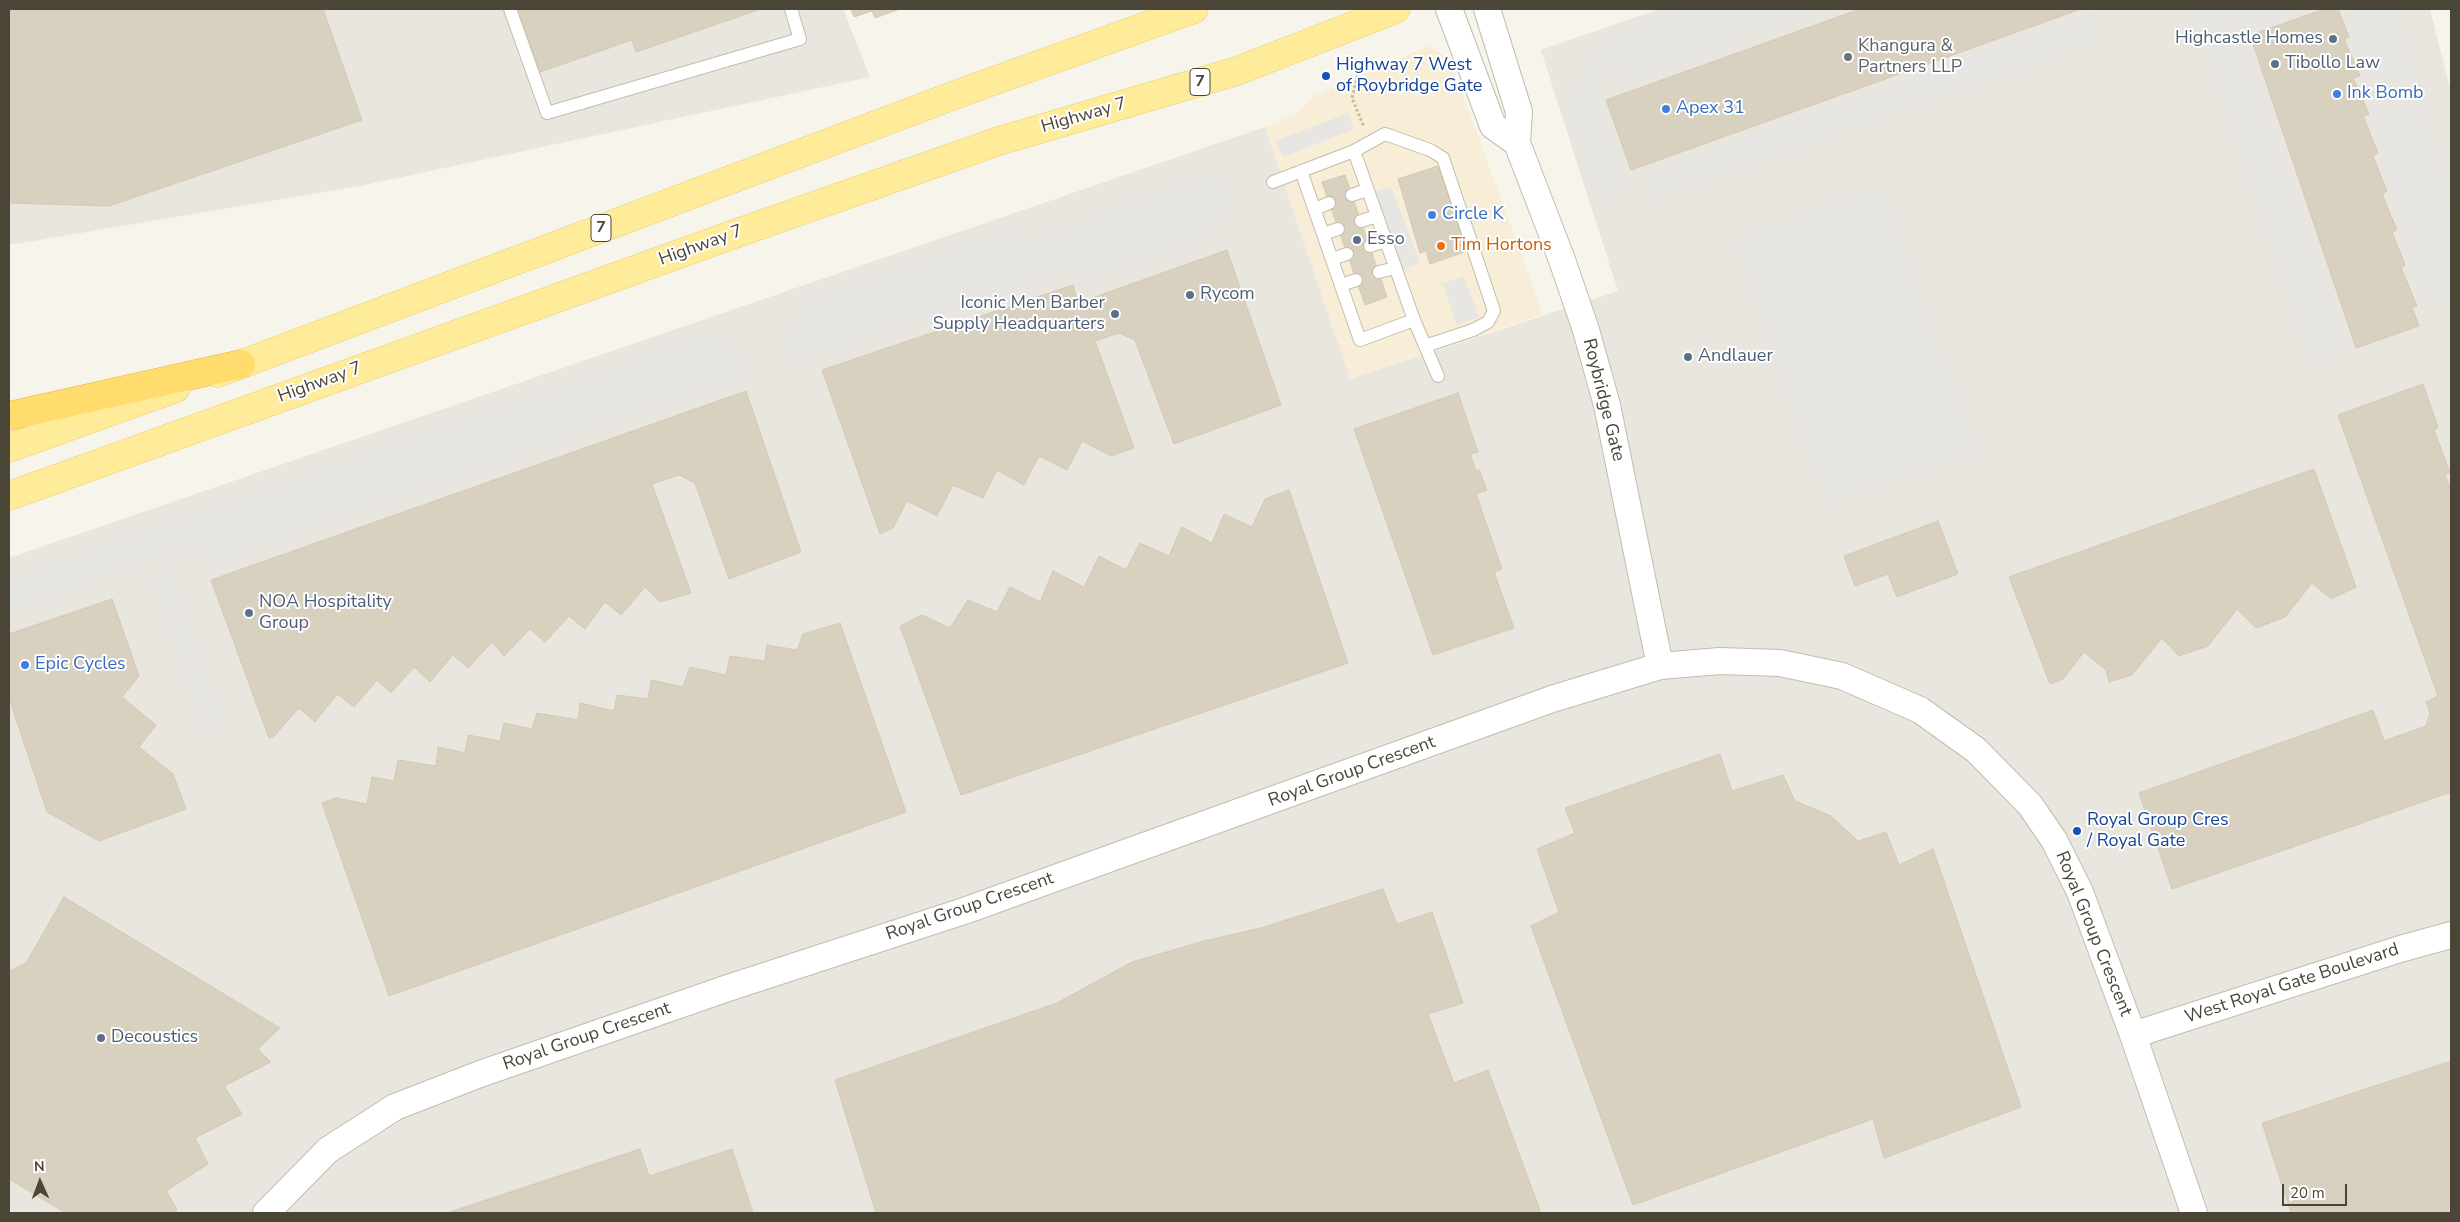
<!DOCTYPE html>
<style>
body{margin:0}
#map{position:relative;width:2460px;height:1222px;overflow:hidden;background:#f6f4eb;font-family:"Nunito Sans",sans-serif}
canvas{display:block}
.frame{position:absolute;inset:0;border:10px solid #4b4538;pointer-events:none}
.north{position:absolute;left:15px;top:1157px;width:50px;height:50px;-webkit-text-stroke:4px #fff;paint-order:stroke;rotate:358deg;font-size:14px;font-weight:700;line-height:20px;text-align:center;color:#4b4538}
.north::after{content:'';display:block;margin:auto;width:18px;height:22px;background:#4b4538;clip-path:polygon(50% 0,100% 100%,50% 72%,0 100%)}
.scale{position:absolute;left:2282px;top:1184px;width:65px;height:22px;box-sizing:border-box;border:2px solid #4b4538;border-top:0;padding-left:6px;font-size:15px;line-height:18px;white-space:nowrap;color:#4b4538;-webkit-text-stroke:4px #fff;paint-order:stroke}
</style>
<div id="map">
<canvas width="2460" height="1222"></canvas>
<div class="frame"></div>
<div class="north">N</div>
<div class="scale">20 m</div>
</div>
<script>
const ctx = document.querySelector('canvas').getContext('2d');
ctx.lineJoin = 'round';
function fillPath(path, color) { ctx.fillStyle = color; ctx.fill(path, 'evenodd'); }
const toPath = rows => new Path2D(rows.map(r => 'M' + r).join(''));
function trace(path, color, width, dash) { ctx.strokeStyle = color; ctx.lineWidth = width; ctx.lineCap = dash ? 'butt' : 'round'; ctx.setLineDash(dash || []); ctx.stroke(path); }
function drawText(font, color, halo, rows, align = 'center') {
  ctx.font = font + ' "Nunito Sans",sans-serif'; ctx.lineWidth = 4; ctx.setLineDash([]); ctx.textBaseline = 'middle'; ctx.strokeStyle = halo; ctx.fillStyle = color; for (const [text, x, y, turn = 0] of rows) {
    ctx.save(); ctx.translate(x, y); ctx.rotate((+turn || 0) * Math.PI / 180); ctx.textAlign = isNaN(turn) ? turn : align; if (halo) ctx.strokeText(text, 0, 0); ctx.fillText(text, 0, 0); ctx.restore();
  }
}
const commercial = toPath([
 [1429,46,1450,60,1543,314,1350,379,1265,127,1298,113,1314,96]
]);
const industrial = toPath([
 [9,9,843,9,870,77,360,186,9,245],
 [1659,9,2430,9,2451,92,2451,1213,9,1213,9,558,1265,127,1350,379,1618,291,1541,50]
]);
const parking = toPath([
 [1670,9,1827,9,1629,83,1619,62,1595,93,1631,192,1596,207,1561,97,1579,89,1580,72,1605,46,1603,34],
 [2189,9,2306,9,2243,31,2238,18,2234,19,2348,349,2311,361],
 [2344,9,2399,9,2451,205,2451,304,2424,311],
 [2092,13,2102,40,1654,200,1644,173],
 [1348,113,1354,129,1283,157,1276,141],
 [1222,170,1236,211,1202,223,1208,238,1081,283,1075,266,793,366,780,331,800,324,793,303,1014,225,1020,242],
 [1881,185,1978,452,1826,504,1732,239],
 [1391,186,1420,263,1400,271,1371,193],
 [1464,276,1479,317,1457,325,1442,284],
 [713,330,718,345,736,339,749,376,203,568,194,546,9,612,9,578],
 [172,568,226,723,204,731,150,575]
]);
const building = toPath([
 [9,9,323,9,362,120,109,206,9,203,9,9],
 [518,9,761,9,636,52,632,40,540,72,518,9],
 [851,9,900,9,875,18,872,11,854,17,851,9],
 [1860,9,2081,9,1631,170,1606,100,1860,9],
 [2325,9,2338,9,2349,37,2344,39,2360,76,2353,78,2369,114,2363,116,2378,153,2373,156,2387,191,2382,194,2397,230,2392,232,2405,265,2401,268,2417,306,2412,307,2419,326,2356,348,2250,35,2325,9],
 [1438,166,1467,251,1430,264,1426,251,1420,253,1398,179,1438,166],
 [1345,175,1387,297,1365,305,1322,182,1345,175],
 [1227,250,1281,405,1174,444,1135,340,1119,333,1095,341,1134,448,1111,456,1082,441,1067,470,1039,456,1024,485,997,470,983,498,953,485,937,516,907,501,893,528,880,534,822,370,1073,285,1078,303,1227,250],
 [2423,384,2438,427,2434,430,2450,472,2445,475,2451,490,2451,792,2172,889,2139,793,2373,710,2384,741,2426,726,2430,713,2426,702,2438,696,2338,415,2423,384],
 [746,391,801,552,729,579,695,483,679,475,652,484,691,593,660,602,645,587,621,615,605,602,585,629,569,616,545,642,530,629,504,656,492,642,468,668,453,655,430,682,414,667,391,693,377,680,354,707,337,694,315,722,299,708,274,736,269,738,211,580,746,391],
 [1458,393,1478,452,1470,454,1476,471,1479,470,1487,490,1476,494,1502,569,1494,572,1514,628,1433,655,1354,429,1458,393],
 [2314,469,2356,587,2331,599,2312,583,2285,617,2256,628,2237,609,2208,646,2179,656,2162,638,2132,675,2109,682,2106,670,2084,652,2063,679,2050,684,2009,577,2314,469],
 [1289,490,1348,663,961,795,900,626,922,615,950,628,968,600,997,612,1010,587,1040,602,1053,571,1084,587,1099,556,1126,570,1140,543,1169,556,1182,527,1212,543,1224,514,1252,527,1265,499,1289,490],
 [1938,521,1958,574,1897,597,1888,574,1855,586,1844,556,1938,521],
 [112,599,139,676,122,697,156,725,139,747,173,774,186,809,99,841,47,812,9,698,9,634,112,599],
 [840,623,906,812,389,996,322,803,336,798,367,804,372,777,394,781,398,760,436,766,438,747,465,753,468,735,500,741,504,723,532,729,537,713,578,720,580,703,614,711,617,695,648,699,651,680,683,687,690,667,726,675,730,656,765,661,767,645,797,650,803,634,840,623],
 [1720,754,1732,791,1783,775,1795,801,1831,816,1858,841,1886,832,1899,865,1933,849,2021,1107,1884,1158,1873,1119,1633,1205,1531,926,1559,912,1537,849,1575,833,1565,808,1720,754],
 [1383,889,1397,924,1432,912,1463,1003,1428,1014,1454,1083,1488,1070,1541,1213,876,1213,835,1080,1057,1003,1132,962,1204,941,1261,928,1383,889],
 [64,897,280,1028,258,1049,271,1062,224,1086,242,1114,195,1138,208,1164,166,1191,177,1209,175,1213,66,1213,9,1179,9,971,26,963,64,897],
 [2451,1061,2451,1213,2291,1213,2262,1123,2451,1061],
 [640,1149,649,1176,732,1149,753,1213,447,1213,640,1149]
]);
const path = toPath([
 [1360,66,1352,98,1364,127]
]);
const lane = toPath([
 [510,9,547,113,800,39,791,9],
 [1354,151,1385,134,1430,150,1443,158,1494,311,1488,322,1473,330,1425,346],
 [1301,171,1360,340,1414,320],
 [1273,182,1354,151,1414,320,1438,376],
 [1352,195,1367,190],
 [1315,209,1329,203],
 [1361,221,1377,216],
 [1323,234,1338,229],
 [1370,246,1386,241],
 [1332,259,1347,254],
 [1379,272,1395,268],
 [1341,285,1356,280]
]);
const street = toPath([
 [1449,9,1493,126,1517,143],
 [1487,9,1519,112,1517,143,1562,260,1586,330,1607,405,1660,666],
 [2133,1035,2400,949,2451,935],
 [266,1213,328,1150,395,1107,480,1074,728,988,964,911,1552,699,1660,666,1720,661,1780,663,1842,676,1920,710,1976,750,2030,805,2054,840,2080,892,2133,1035,2194,1213]
]);
const primary = toPath([
 [218,373,971,89,1194,9],
 [9,448,176,388],
 [9,496,726,237,999,141,1237,71,1396,9]
]);
const highway = toPath([
 [9,416,241,364]
]);
const markers = [
 [2333,39,5,"#5c6f8a"],
 [1848,57,5,"#6b7280"],
 [2275,64,5,"#5c6f8a"],
 [1326,76,5,"#1a4fb4"],
 [2337,94,5,"#3f7fe0"],
 [1666,109,5,"#3f7fe0"],
 [1432,215,5,"#3f7fe0"],
 [1357,240,5,"#5c6f8a"],
 [1441,246,5,"#e8710a"],
 [1190,295,5,"#5c6f8a"],
 [1115,314,5,"#5c6f8a"],
 [1688,357,5,"#5c6f8a"],
 [249,613,5,"#5c6f8a"],
 [25,665,5,"#3f7fe0"],
 [2077,831,5,"#1a4fb4"],
 [101,1038,5,"#5c6f8a"]
];
const shields = [
 [1200,82,20],
 [601,228,20]
];
const shieldNames = [
 ["7",1200,82],
 ["7",601,228]
];
const serviceNames = [
 ["Highcastle Homes",2323,39,"right"],
 ["Tibollo Law",2285,64],
 ["Esso",1367,240],
 ["Rycom",1200,295],
 ["Iconic Men Barber",1105,304,"right"],
 ["Supply Headquarters",1105,325,"right"],
 ["Andlauer",1698,357],
 ["NOA Hospitality",259,603],
 ["Group",259,624],
 ["Decoustics",111,1038]
];
const worshipNames = [
 ["Khangura &",1858,47],
 ["Partners LLP",1858,68]
];
const transitNames = [
 ["Highway 7 West",1336,66],
 ["of Roybridge Gate",1336,87],
 ["Royal Group Cres",2087,821],
 ["/ Royal Gate",2087,842]
];
const shopNames = [
 ["Ink Bomb",2347,94],
 ["Apex 31",1676,109],
 ["Circle K",1442,215],
 ["Epic Cycles",35,665]
];
const streetNames = [
 ["Highway 7",1084,116,-16],
 ["Highway 7",701,246,-20],
 ["Highway 7",320,383,-20],
 ["Roybridge Gate",1603,400,76],
 ["Royal Group Crescent",1352,772,-20],
 ["Royal Group Crescent",970,907,-19],
 ["Royal Group Crescent",2093,934,68],
 ["West Royal Gate Boulevard",2292,984,-18],
 ["Royal Group Crescent",587,1037,-19]
];
const foodNames = [
 ["Tim Hortons",1451,246]
];
fillPath(commercial, '#f8edd6');
fillPath(industrial, '#e9e5df');
fillPath(parking, '#e8e6e2');
fillPath(building, '#d8d1c0');
trace(building, '#d4cab2', 1);
trace(lane, '#c2bdad', 14);
trace(street, '#c2bdad', 28);
trace(primary, '#e9ce66', 29);
trace(highway, '#e5b536', 29);
trace(path, '#c5ba9d', 3, [2.5, 2.5]);
trace(lane, '#fff', 12);
trace(street, '#fff', 26);
trace(primary, '#ffec9b', 28);
trace(highway, '#ffdc6d', 28);
for (const [x, y, r, color] of markers) { const dot = new Path2D(); dot.arc(x, y, r, 0, 2 * Math.PI); ctx.fillStyle = color; ctx.fill(dot); trace(dot, '#fff', 2); }
for (const [x, y, w] of shields) { const box = new Path2D(); box.roundRect(x - w / 2, y - 13.5, w, 27, 4); ctx.fillStyle = '#fff'; ctx.fill(box); trace(box, '#4b4538', 1); }
drawText('bold 16px', '#4b4538', null, shieldNames);
drawText('18px', '#4e5e75', '#fff', serviceNames, 'left');
drawText('18px', '#5b616d', '#fff', worshipNames, 'left');
drawText('18px', '#164399', '#fff', transitNames, 'left');
drawText('18px', '#366cbe', '#fff', shopNames, 'left');
drawText('18px', '#4b4538', '#fff', streetNames);
drawText('18px', '#c56008', '#fff', foodNames, 'left');
</script>
